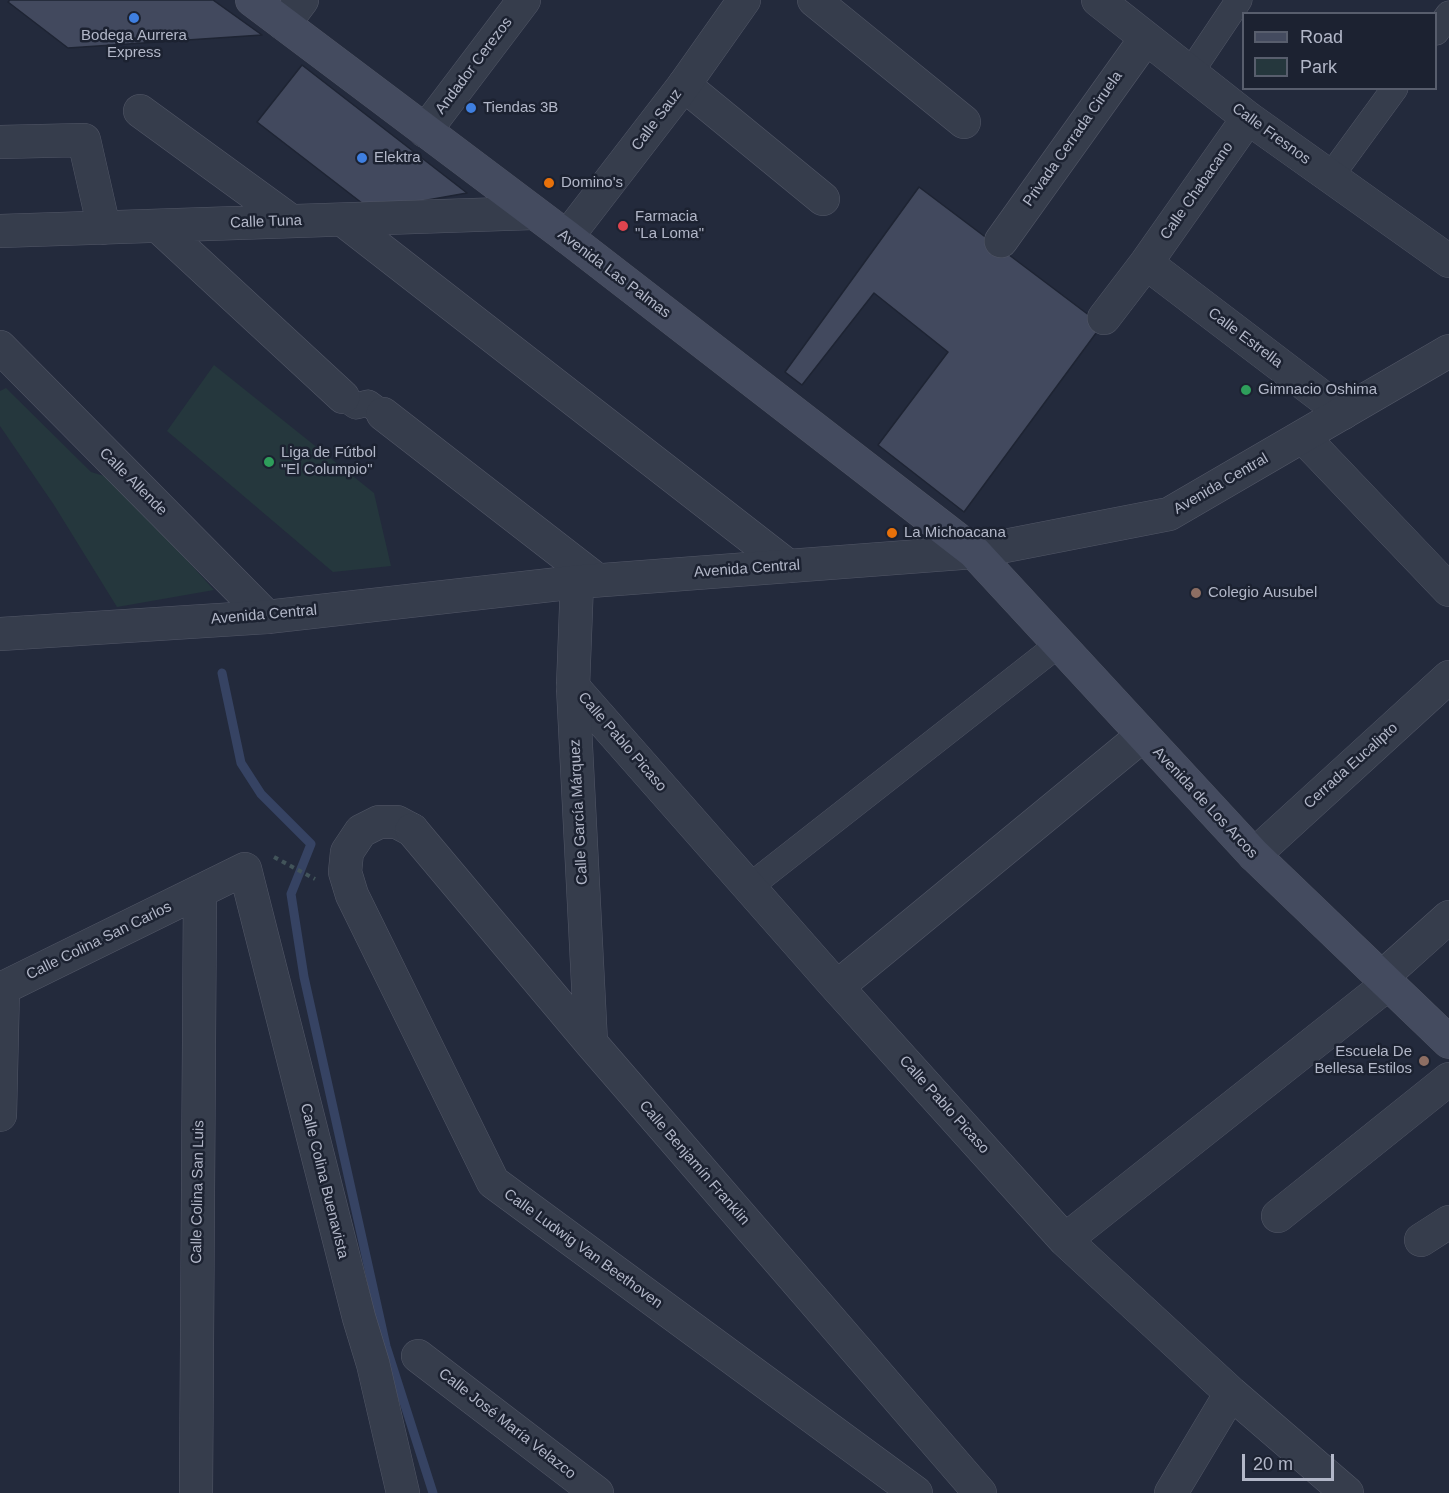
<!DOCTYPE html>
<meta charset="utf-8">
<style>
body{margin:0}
#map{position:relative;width:1449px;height:1493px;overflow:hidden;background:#232a3c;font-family:Helvetica,sans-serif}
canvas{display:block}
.legend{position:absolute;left:1242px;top:12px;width:195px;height:78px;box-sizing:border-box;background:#1c2231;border:2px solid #585e6d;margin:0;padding:8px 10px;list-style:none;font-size:18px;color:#b2b7c8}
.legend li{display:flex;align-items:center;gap:12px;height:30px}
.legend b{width:30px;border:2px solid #585e6d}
.scale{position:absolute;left:1242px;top:1454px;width:92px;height:27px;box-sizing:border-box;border:3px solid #b2b7c8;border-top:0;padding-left:8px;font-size:18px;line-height:21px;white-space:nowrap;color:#b2b7c8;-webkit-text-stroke:4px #1c2231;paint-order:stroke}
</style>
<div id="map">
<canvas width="1449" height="1493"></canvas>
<ul class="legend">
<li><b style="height:8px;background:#444b5f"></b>Road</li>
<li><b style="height:16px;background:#25373d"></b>Park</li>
</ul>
<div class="scale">20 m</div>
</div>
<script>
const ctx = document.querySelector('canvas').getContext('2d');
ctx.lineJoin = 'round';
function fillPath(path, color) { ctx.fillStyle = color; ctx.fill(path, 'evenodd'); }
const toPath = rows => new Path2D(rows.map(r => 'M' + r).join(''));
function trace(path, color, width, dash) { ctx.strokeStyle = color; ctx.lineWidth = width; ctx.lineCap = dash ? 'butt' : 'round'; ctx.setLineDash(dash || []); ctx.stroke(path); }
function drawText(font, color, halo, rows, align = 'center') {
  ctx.font = font + ' Helvetica,sans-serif'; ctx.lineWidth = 5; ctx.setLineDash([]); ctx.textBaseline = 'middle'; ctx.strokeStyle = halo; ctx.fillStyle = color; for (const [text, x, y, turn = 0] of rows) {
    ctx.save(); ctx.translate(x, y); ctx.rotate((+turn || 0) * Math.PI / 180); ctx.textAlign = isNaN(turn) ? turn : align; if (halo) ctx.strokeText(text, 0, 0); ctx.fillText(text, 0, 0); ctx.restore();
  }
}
const green = toPath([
 [214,365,374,493,391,566,333,572,167,431],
 [6,388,91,472,114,479,214,590,117,607,54,505,0,426,0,391]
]);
const stream = toPath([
 [222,673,241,763,261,794,311,844,291,894,304,977,386,1346,433,1493]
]);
const building = toPath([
 [10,0,213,0,262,35,68,48,8,2,10,0],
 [302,65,467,193,371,210,257,122,302,65],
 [919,187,1102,325,964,512,878,445,948,352,874,293,802,385,785,372,919,187]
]);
const path = toPath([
 [274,857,315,879]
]);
const pedestrian = toPath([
 [1436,32,1449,14],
 [1190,73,1239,0],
 [1330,177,1395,88],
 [343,397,356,406,368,403,383,414],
 [749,887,1059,644]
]);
const minor = toPath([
 [814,0,964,122],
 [1098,0,1248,118,1449,261],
 [284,24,302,0],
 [684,85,823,199],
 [140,111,291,221],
 [425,131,524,0],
 [0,142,84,140,104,228],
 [343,220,788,566],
 [158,226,343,397],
 [0,231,533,213],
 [1001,241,1146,38],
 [1146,263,1343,413],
 [1104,318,1146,263,1248,118],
 [0,347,267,617],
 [383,414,597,580],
 [1303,437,1449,590],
 [573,687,837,987,1065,1240,1231,1393,1347,1493],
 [412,830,397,822,379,822,361,831,347,852,345,872,352,895,493,1182,916,1493],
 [1254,855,1449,677],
 [1381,978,1449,917],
 [837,987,1142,736],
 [0,1115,3,988,245,869,359,1318,373,1364,403,1493],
 [1278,1216,1449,1079],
 [1065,1240,1388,984],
 [1421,1240,1449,1222],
 [418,1356,597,1493],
 [196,1493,200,891],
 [1171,1493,1231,1393]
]);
const tertiary = toPath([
 [567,237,684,85,744,0],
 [577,582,573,687,591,1043],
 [0,634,267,617,577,582,974,552,1169,514,1449,351],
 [412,830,591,1043,980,1493]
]);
const secondary = toPath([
 [252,0,567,237,974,552,1254,855,1449,1042]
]);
const markers = [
 [134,18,6,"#3f7fe0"],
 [471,108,6,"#3f7fe0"],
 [362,158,6,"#3f7fe0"],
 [549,183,6,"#e8710a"],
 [623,226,6,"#e0444e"],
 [1246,390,6,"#2e9e5b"],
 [269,462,6,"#2e9e5b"],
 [892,533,6,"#e8710a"],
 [1196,593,6,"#8d6e63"],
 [1424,1061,6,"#8d6e63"]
];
const poiNames = [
 ["Bodega Aurrera",134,36,"center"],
 ["Express",134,53,"center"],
 ["Tiendas 3B",483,108],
 ["Elektra",374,158],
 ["Domino's",561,183],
 ["Farmacia",635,217],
 ["\"La Loma\"",635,234],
 ["Gimnacio Oshima",1258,390],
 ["Liga de Fútbol",281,453],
 ["\"El Columpio\"",281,470],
 ["La Michoacana",904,533],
 ["Colegio Ausubel",1208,593],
 ["Escuela De",1412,1052,"right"],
 ["Bellesa Estilos",1412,1069,"right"]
];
const streetNames = [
 ["Andador Cerezos",474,66,-53],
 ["Calle Sauz",657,120,-53],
 ["Calle Fresnos",1271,134,36],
 ["Privada Cerrada Ciruela",1073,139,-55],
 ["Calle Chabacano",1197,191,-55],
 ["Calle Tuna",266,222,-2],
 ["Avenida Las Palmas",614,274,37],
 ["Calle Estrella",1245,338,37],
 ["Calle Allende",133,482,45],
 ["Avenida Central",1221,484,-30],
 ["Avenida Central",747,569,-4],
 ["Avenida Central",264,615,-5],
 ["Calle Pablo Picaso",622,742,49],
 ["Cerrada Eucalipto",1351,766,-42],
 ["Avenida de Los Arcos",1205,803,47],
 ["Calle García Márquez",579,812,-93],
 ["Calle Colina San Carlos",99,941,-26],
 ["Calle Pablo Picaso",944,1105,48],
 ["Calle Benjamín Franklin",694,1163,49],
 ["Calle Colina Buenavista",324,1181,76],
 ["Calle Colina San Luis",198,1192,-89],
 ["Calle Ludwig Van Beethoven",583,1249,36],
 ["Calle José María Velazco",507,1424,38]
];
fillPath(green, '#25373d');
trace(stream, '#364363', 9);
fillPath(building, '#42495e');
trace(building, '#1e2433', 1.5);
trace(pedestrian, '#525767', 27);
trace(minor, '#525767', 34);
trace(tertiary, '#525767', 34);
trace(secondary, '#525767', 34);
trace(path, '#42545a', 4, [4.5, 4.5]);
trace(pedestrian, '#363d4c', 26);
trace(minor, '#363d4c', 33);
trace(tertiary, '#363d4c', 33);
trace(secondary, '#444b5f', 33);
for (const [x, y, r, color] of markers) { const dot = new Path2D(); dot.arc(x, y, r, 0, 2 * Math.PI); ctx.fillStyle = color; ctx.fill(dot); trace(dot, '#1c2231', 2); }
drawText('15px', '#b2b7c8', '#1c2231', poiNames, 'left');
drawText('15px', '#b2b7c8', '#1c2231', streetNames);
</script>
